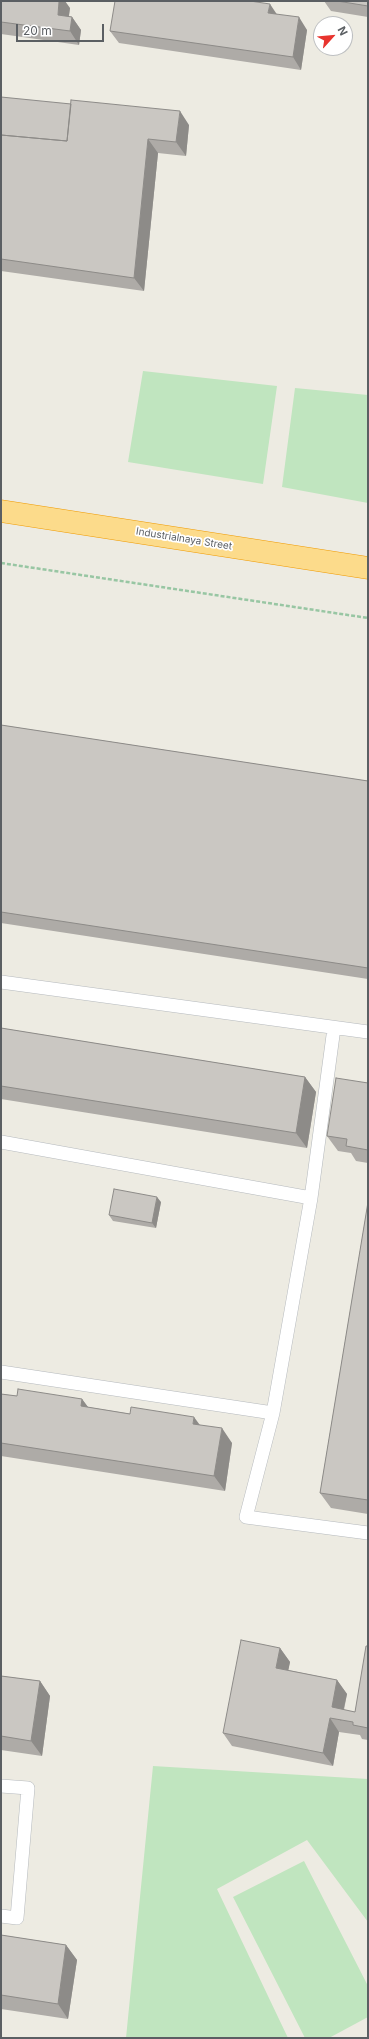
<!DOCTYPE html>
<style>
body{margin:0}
#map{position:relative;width:369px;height:2039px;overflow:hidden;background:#edebe2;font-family:Inter,sans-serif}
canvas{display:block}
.frame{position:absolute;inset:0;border:2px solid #5b5f63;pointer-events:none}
.north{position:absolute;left:313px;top:16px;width:40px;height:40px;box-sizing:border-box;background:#fff;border:1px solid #bdbfc1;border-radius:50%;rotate:63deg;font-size:11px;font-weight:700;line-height:16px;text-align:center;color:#5b5f63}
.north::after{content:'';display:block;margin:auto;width:14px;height:18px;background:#e8342e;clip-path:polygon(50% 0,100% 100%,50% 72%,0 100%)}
.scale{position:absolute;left:16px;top:24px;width:88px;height:18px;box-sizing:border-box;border:2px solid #5b5f63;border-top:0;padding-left:5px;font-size:12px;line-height:14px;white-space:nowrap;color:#5b5f63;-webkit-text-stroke:3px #fff;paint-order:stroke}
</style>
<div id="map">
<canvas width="369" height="2039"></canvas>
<div class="frame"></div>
<div class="north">N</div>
<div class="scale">20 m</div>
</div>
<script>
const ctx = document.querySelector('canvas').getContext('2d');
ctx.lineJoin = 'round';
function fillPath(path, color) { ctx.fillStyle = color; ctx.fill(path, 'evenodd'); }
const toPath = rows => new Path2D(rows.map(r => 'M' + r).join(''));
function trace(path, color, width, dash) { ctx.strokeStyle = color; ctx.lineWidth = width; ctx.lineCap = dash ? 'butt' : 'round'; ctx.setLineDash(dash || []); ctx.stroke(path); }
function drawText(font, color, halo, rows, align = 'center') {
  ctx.font = font + ' Inter,sans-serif'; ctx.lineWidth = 3.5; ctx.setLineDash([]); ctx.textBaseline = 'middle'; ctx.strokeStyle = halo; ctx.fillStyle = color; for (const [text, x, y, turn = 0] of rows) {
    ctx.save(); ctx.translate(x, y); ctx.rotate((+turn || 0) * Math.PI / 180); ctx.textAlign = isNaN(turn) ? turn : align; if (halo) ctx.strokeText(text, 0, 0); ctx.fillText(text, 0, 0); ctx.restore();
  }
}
const green = toPath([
 [143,371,277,386,263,484,128,462],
 [295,388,368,395,368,503,282,487],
 [153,1766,368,1779,368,1922,307,1840,217,1889,288,2038,126,2038],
 [304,1861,368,1986,368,2017,329,2038,305,2038,233,1897]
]);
const path = toPath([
 [1,563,368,618]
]);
const lane = toPath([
 [1,982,368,1032],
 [1,1142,311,1198,334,1028],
 [1,1372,273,1413,246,1517,368,1533],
 [273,1413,311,1198],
 [1,1786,28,1788,17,1918,1,1916]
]);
const highway = toPath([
 [1,511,368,568]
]);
const wall = toPath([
 [1,1,70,8,69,16,72,17,81,30,79,45,1,34],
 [324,1,368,1,368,17,331,11],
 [277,14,307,30,301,70,119,43,110,31],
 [1,97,189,125,186,156,158,153,144,291,1,271],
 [1,725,368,781,368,979,1,923],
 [1,1028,305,1077,316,1092,307,1148,1,1099],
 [368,1083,368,1163,356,1161,351,1153,338,1151,327,1136],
 [161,1202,156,1228,113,1221,109,1215],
 [368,1202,368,1514,331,1508,320,1493],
 [1,1394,17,1396,82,1399,88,1407,200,1425,232,1443,225,1491,1,1456],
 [368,1646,368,1740,362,1739,360,1735,339,1732,333,1766,232,1746,223,1733,280,1648,290,1662,288,1670,337,1680,347,1694,344,1710,355,1712],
 [1,1676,40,1681,50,1696,42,1756,1,1750],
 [1,1935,66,1945,77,1960,68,2019,1,2009]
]);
const shadedWall = toPath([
 [59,1,65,1,70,8,67,28,58,15],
 [270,4,278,16,268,13],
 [72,17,81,30,79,45,70,31],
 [299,17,307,30,301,70,293,57],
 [180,111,189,125,186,156,176,142],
 [148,139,158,153,144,291,134,278],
 [305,1077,316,1092,307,1148,296,1133],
 [157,1197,161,1202,156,1228,152,1223],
 [82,1399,93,1414,81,1406],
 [194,1417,205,1432,193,1424],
 [222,1428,232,1443,225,1491,214,1476],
 [280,1648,290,1662,286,1682,276,1668],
 [337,1680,347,1694,341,1721,332,1707],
 [40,1681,50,1696,42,1756,31,1741],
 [330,1718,339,1732,333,1766,323,1753],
 [66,1945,77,1960,68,2019,58,2004]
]);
const building = toPath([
 [1,1,59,1,58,15,72,17,70,31,1,22,1,1],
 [115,1,250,1,270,4,268,13,299,17,293,57,110,31,115,1],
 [337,1,368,1,368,6,337,1],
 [1,97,71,104,67,141,1,135,1,97],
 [71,100,180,111,176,142,148,139,134,278,1,259,1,135,67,141,71,100],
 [1,725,368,781,368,968,1,912,1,725],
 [1,1028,305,1077,296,1133,1,1086,1,1028],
 [336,1078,368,1083,368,1150,346,1146,347,1139,327,1136,336,1078],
 [114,1189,157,1197,152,1223,109,1215,114,1189],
 [368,1202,368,1500,320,1493,368,1202],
 [18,1389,82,1399,81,1406,130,1414,131,1407,194,1417,193,1424,222,1428,214,1476,1,1443,1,1394,17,1396,18,1389],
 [241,1640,280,1648,276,1668,337,1680,332,1707,355,1712,366,1646,368,1646,368,1728,353,1725,353,1722,330,1718,323,1753,223,1733,241,1640],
 [1,1676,40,1681,31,1741,1,1736,1,1676],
 [1,1935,66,1945,58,2004,1,1995,1,1935]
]);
const streetNames = [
 ["Industrialnaya Street",184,539,9]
];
fillPath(green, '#c0e5bf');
trace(lane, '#b5b9bd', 14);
trace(highway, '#ef9a01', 23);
trace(path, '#98c6a3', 2.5, [4, 2]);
trace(lane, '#fff', 13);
trace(highway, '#fcdb8b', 22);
fillPath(wall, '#aeaba7');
fillPath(shadedWall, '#8d8b88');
fillPath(building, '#cac7c2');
trace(building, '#8d8b88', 1);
drawText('10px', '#5b5f63', '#fff', streetNames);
</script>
